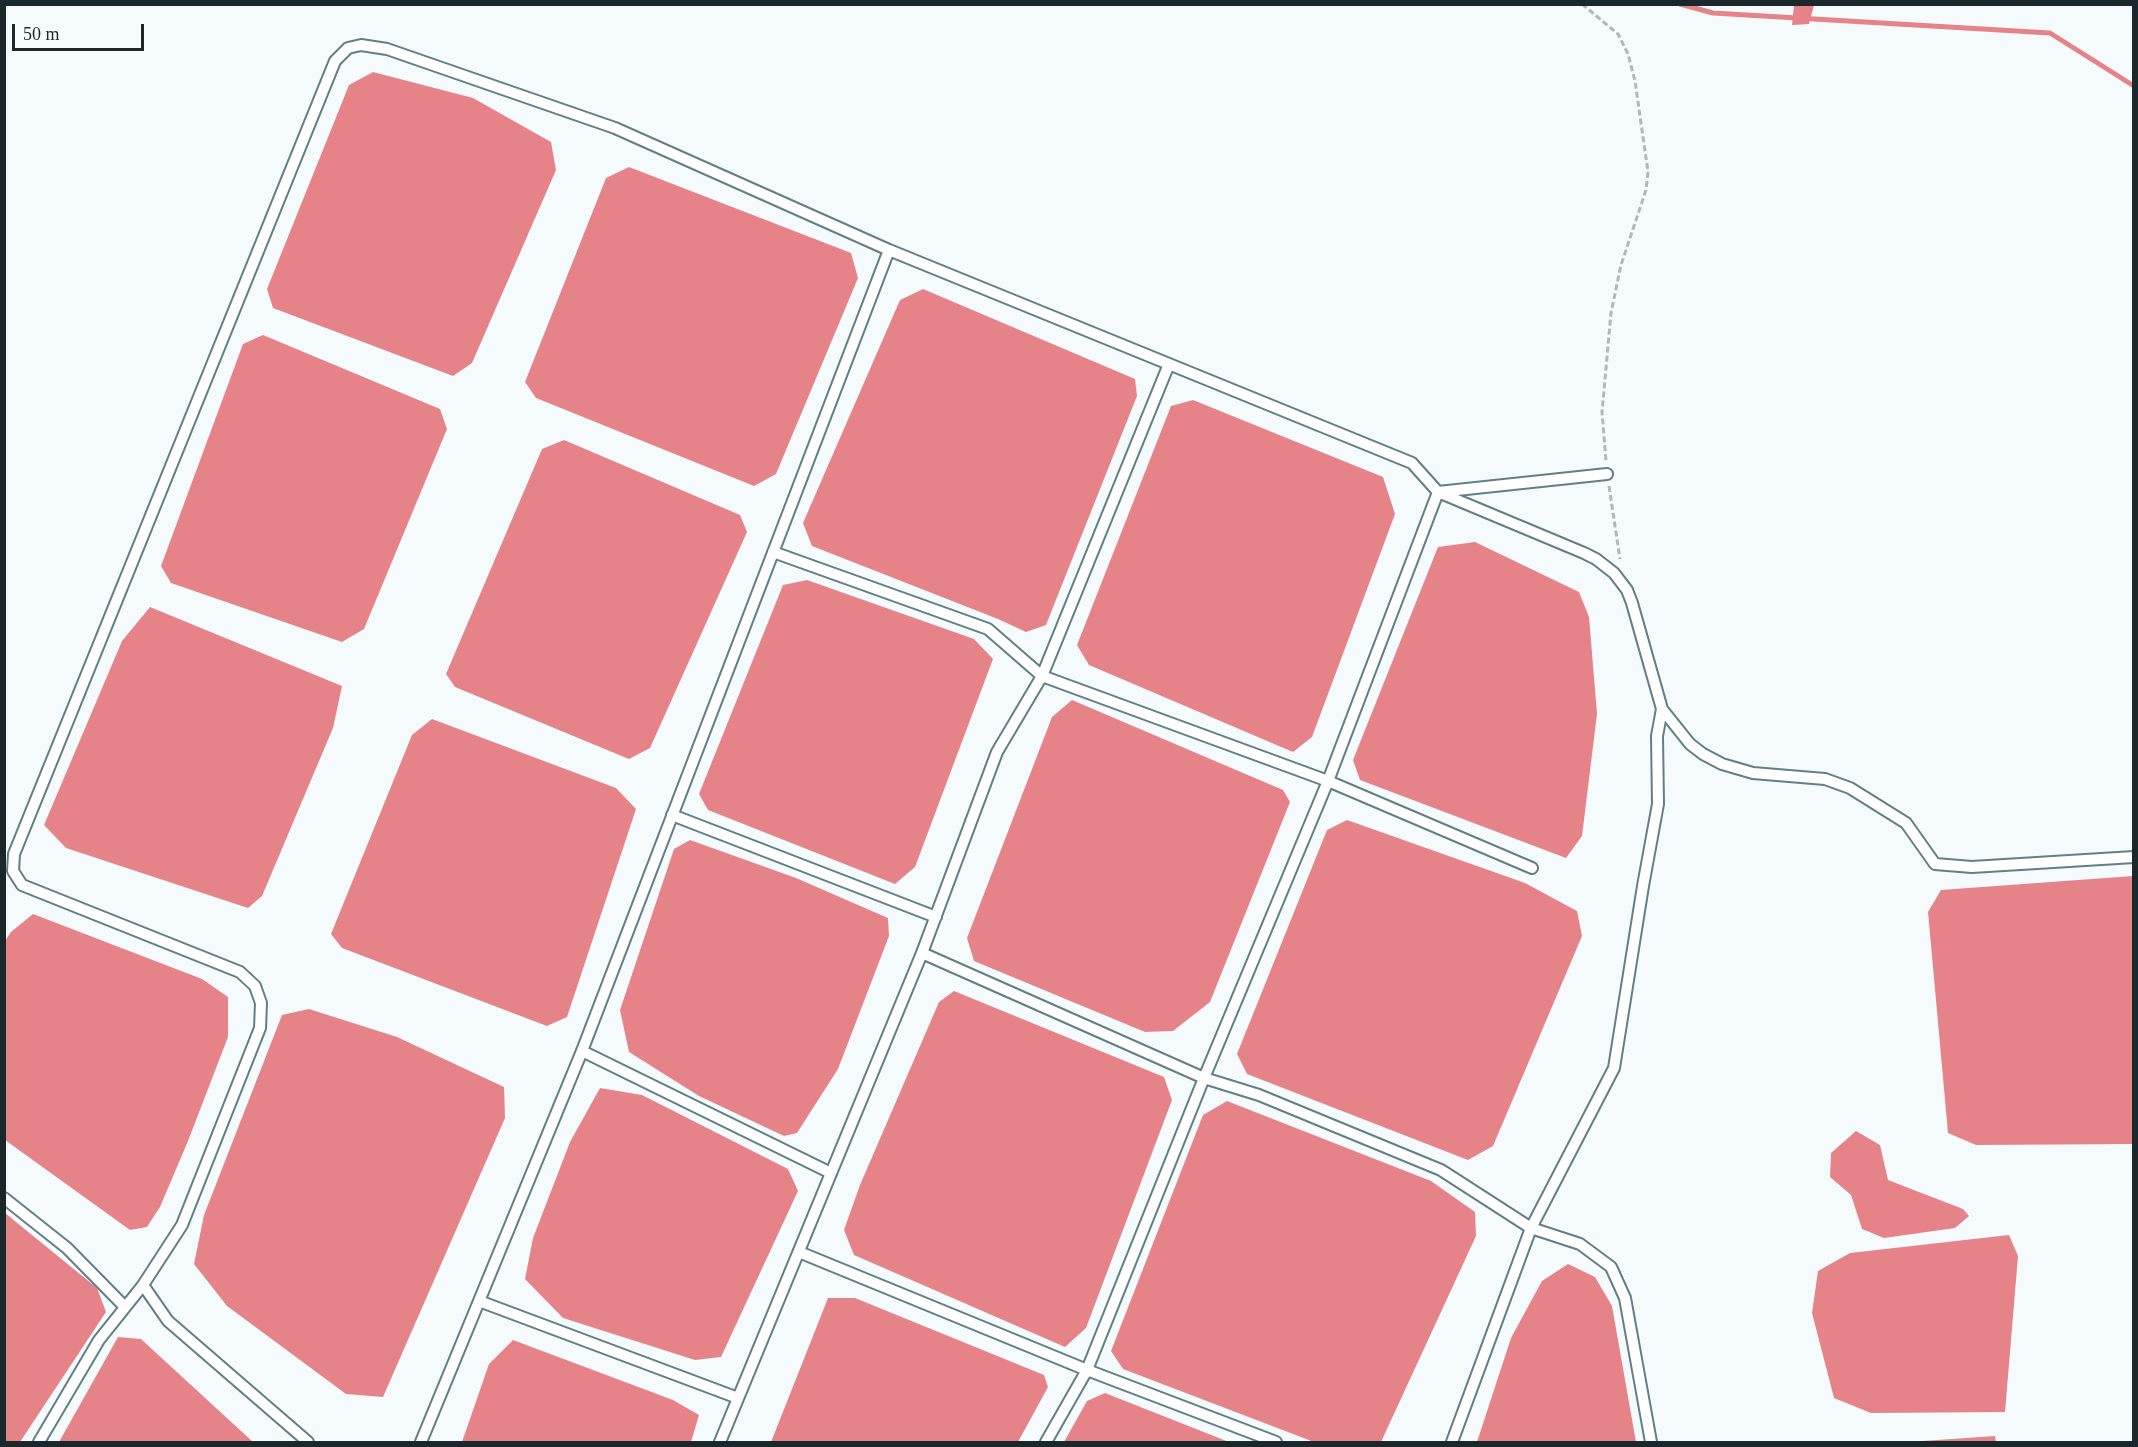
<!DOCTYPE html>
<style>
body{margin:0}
#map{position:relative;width:2138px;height:1447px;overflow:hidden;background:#f5fbfd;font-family:Georgia,serif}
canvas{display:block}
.frame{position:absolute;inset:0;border:6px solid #1a272b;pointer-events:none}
.scale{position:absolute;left:12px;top:24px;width:132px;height:27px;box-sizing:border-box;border:3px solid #1a272b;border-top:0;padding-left:8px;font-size:18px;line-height:21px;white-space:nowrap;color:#1a272b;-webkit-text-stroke:4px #f5fbfd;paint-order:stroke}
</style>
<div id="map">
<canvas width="2138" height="1447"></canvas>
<div class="frame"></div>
<div class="scale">50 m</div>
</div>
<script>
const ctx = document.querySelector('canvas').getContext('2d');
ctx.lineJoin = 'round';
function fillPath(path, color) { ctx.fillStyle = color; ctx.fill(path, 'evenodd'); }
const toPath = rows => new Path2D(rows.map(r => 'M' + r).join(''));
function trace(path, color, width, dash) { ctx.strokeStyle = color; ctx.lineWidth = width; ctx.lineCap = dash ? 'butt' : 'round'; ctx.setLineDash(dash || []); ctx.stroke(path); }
const water = toPath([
 [1794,5,1814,5,1809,24,1792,25],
 [373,72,473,98,551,142,556,170,472,363,453,376,273,308,267,289,349,85],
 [629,167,851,253,858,278,776,474,754,486,536,398,525,382,606,178],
 [923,289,1135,379,1137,396,1046,625,1026,632,998,619,812,546,803,523,900,300],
 [263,335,440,409,447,429,364,629,342,642,171,583,161,566,243,344],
 [1193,400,1383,477,1395,514,1312,737,1293,752,1089,665,1077,645,1171,406],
 [564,440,740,515,747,532,650,748,629,759,455,687,446,674,542,449],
 [1475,542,1579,592,1589,617,1597,714,1582,836,1566,858,1360,780,1353,760,1438,547],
 [807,580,974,639,993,659,915,867,895,884,708,810,699,794,783,585],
 [150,607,342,686,333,728,262,896,248,908,66,848,44,825,122,641],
 [1072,700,1283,790,1290,802,1210,1002,1173,1031,1145,1032,974,961,967,938,1052,717],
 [432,719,616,788,636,809,567,1017,547,1026,342,948,331,934,412,735],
 [1347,820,1525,883,1577,911,1582,936,1493,1146,1468,1160,1247,1074,1237,1054,1327,830],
 [690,840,796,878,888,918,889,936,838,1069,797,1133,784,1136,699,1096,629,1052,620,1010,674,849],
 [2133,876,2133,1144,1976,1145,1948,1133,1928,912,1941,890],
 [33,914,202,979,228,997,228,1037,188,1141,160,1207,147,1227,130,1230,5,1140,5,941,11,932],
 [954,991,1164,1077,1172,1100,1086,1328,1065,1347,854,1255,844,1230,860,1185,939,1002],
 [309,1009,397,1037,504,1087,505,1118,383,1397,346,1394,227,1306,194,1264,204,1215,282,1015],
 [600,1088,642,1095,788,1169,798,1191,721,1357,695,1360,563,1318,525,1279,533,1238,570,1142],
 [1227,1101,1431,1181,1475,1212,1476,1236,1381,1442,1314,1442,1123,1369,1111,1351,1203,1115],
 [1856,1131,1880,1145,1888,1180,1963,1209,1969,1216,1955,1228,1884,1238,1862,1229,1851,1195,1830,1177,1831,1153],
 [5,1213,97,1288,106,1312,20,1442,5,1442],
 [2009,1235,2018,1256,2005,1412,1871,1413,1834,1398,1812,1313,1818,1271,1850,1253],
 [1568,1264,1595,1277,1612,1306,1636,1442,1477,1442,1511,1338,1542,1281],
 [828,1298,855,1298,1044,1375,1048,1387,1018,1442,771,1442],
 [118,1337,141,1339,253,1442,59,1442],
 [513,1340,673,1400,699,1415,691,1442,462,1442,489,1364],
 [1105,1393,1229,1442,1064,1442,1087,1401],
 [1995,1436,1996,1442,1907,1442,1908,1442]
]);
const stream = toPath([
 [1680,4,1713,13,2050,33,2134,86]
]);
const path = toPath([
 [1582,4,1618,34,1628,54,1635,81,1648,172,1646,190,1621,265,1611,313,1602,412,1606,461],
 [1609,486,1620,559]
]);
const lane = toPath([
 [773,552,988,629,1042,676,1328,781,1532,868],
 [672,815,936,917],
 [922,953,1204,1078,1259,1095,1441,1170,1531,1228,1580,1244,1611,1267,1625,1298,1651,1442],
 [582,1051,831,1173],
 [4,1198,67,1248,125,1307],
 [799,1252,1087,1370,1276,1442],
 [479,1301,738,1398],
 [39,1442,99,1340,143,1285],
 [308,1442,168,1321,143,1285,182,1225,260,1028,261,1003,255,986,240,972,22,885,13,871,14,854,335,61,348,48,361,45,387,49,615,128,889,250,1412,463,1438,492,1607,474],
 [421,1442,582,1051,889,250],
 [720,1442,922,953,997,752,1042,676,1169,364],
 [1046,1442,1087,1370,1204,1078,1328,781,1438,492,1584,553,1596,559,1614,573,1627,590,1632,603,1662,709,1690,744,1703,754,1722,764,1753,773,1825,779,1850,788,1906,823,1935,864,1972,867,2134,857],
 [1452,1442,1531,1228,1614,1068,1643,886,1658,804,1657,736,1662,709]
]);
fillPath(water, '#e58388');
trace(stream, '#e58388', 5);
trace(lane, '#617f89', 14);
trace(path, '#b0b8bb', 3, [6, 3]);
trace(lane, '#fff', 10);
</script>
